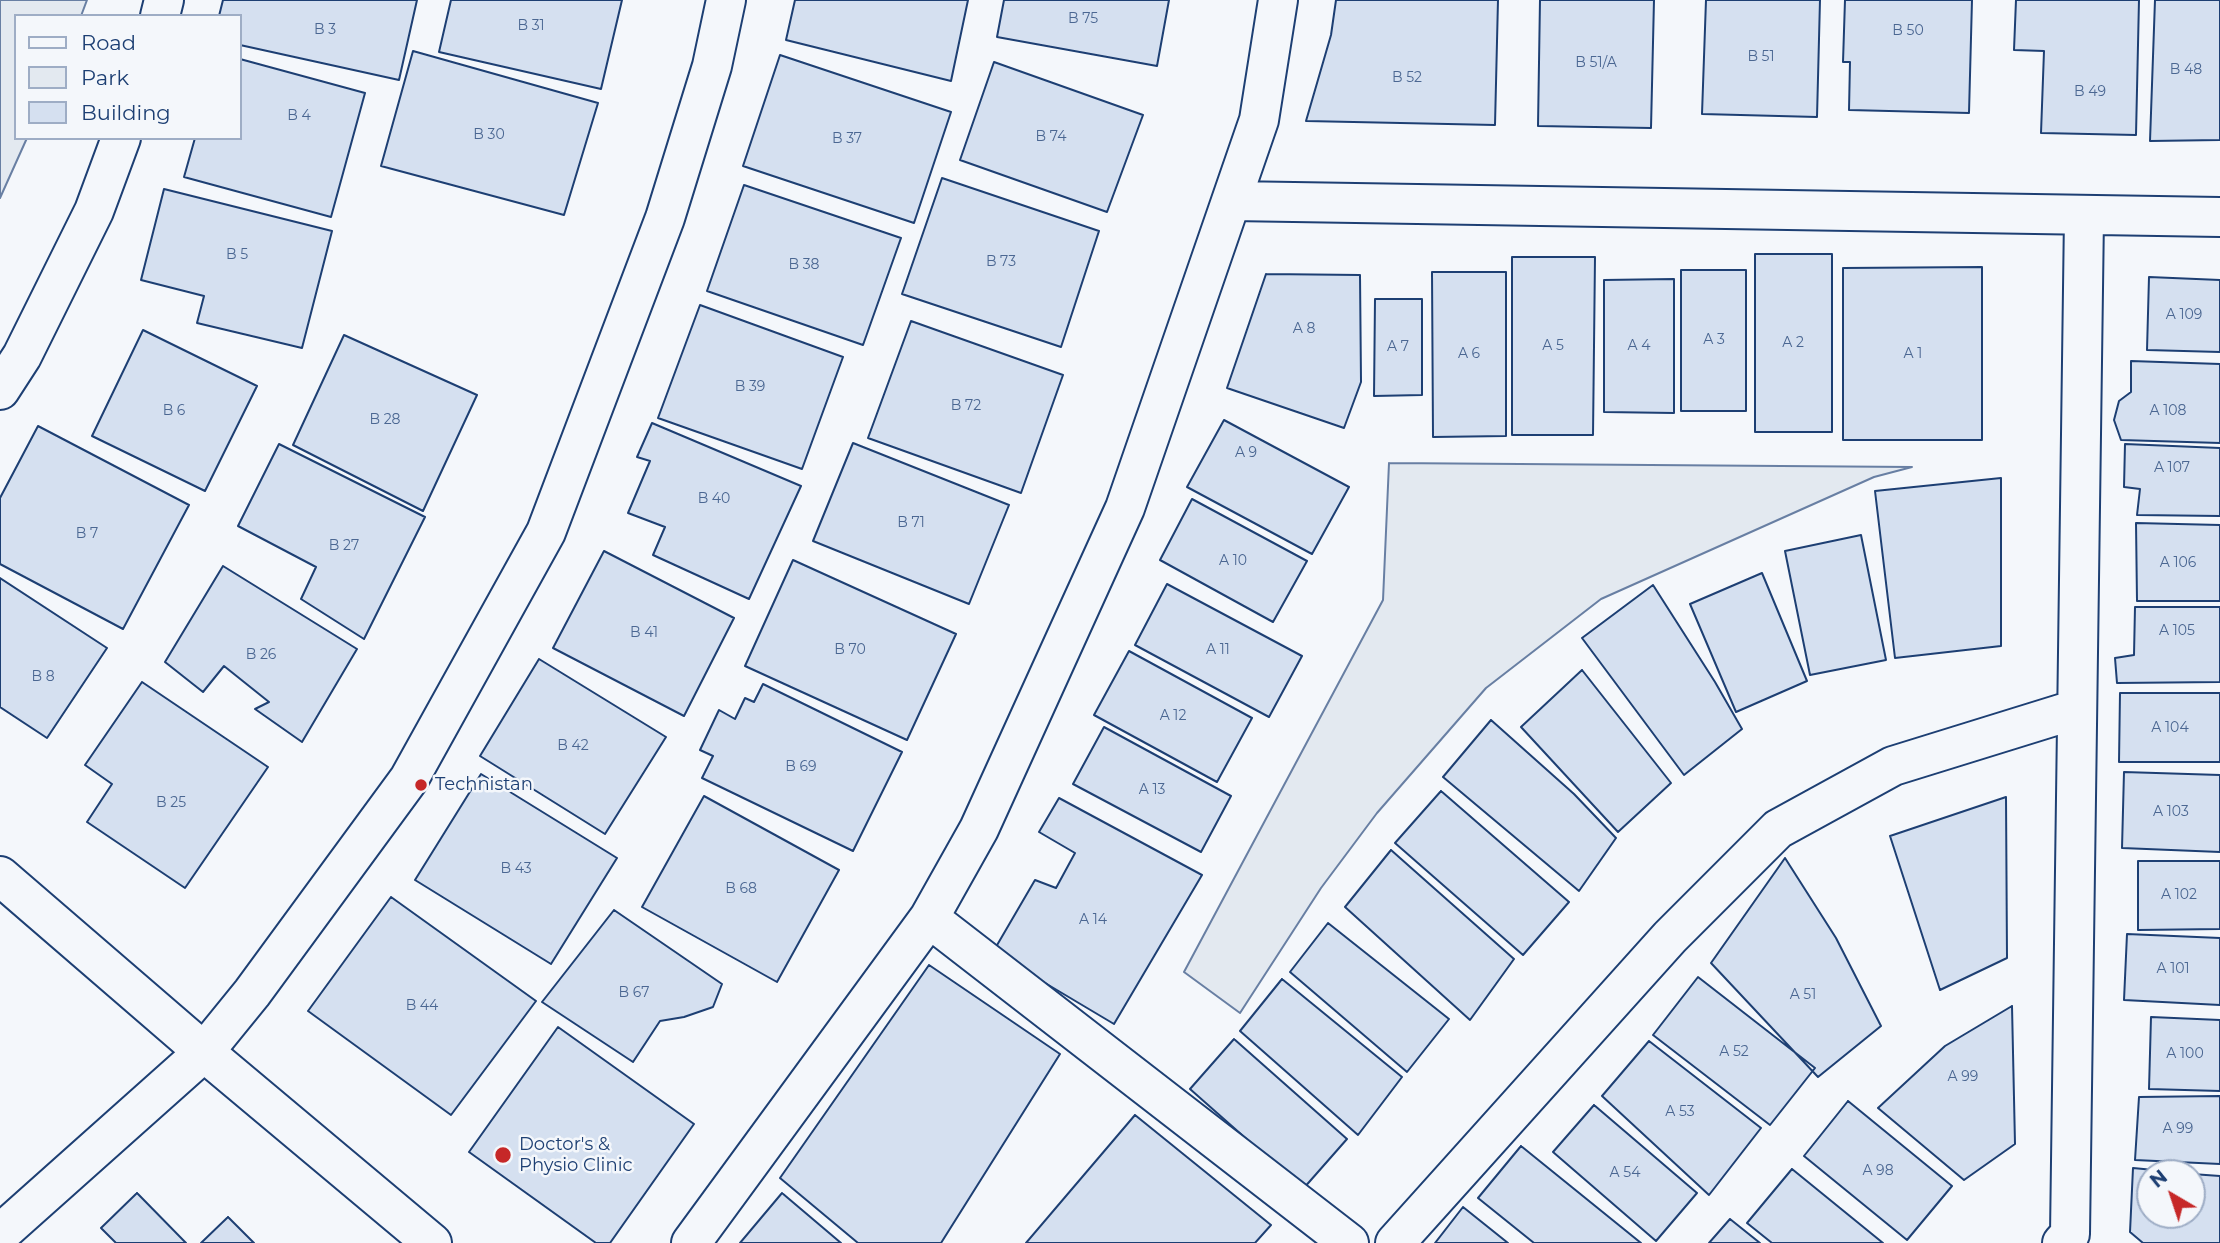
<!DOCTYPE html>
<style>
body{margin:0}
#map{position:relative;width:2220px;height:1243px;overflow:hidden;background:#f4f7fb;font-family:Montserrat,sans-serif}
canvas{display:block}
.legend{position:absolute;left:14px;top:14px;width:228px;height:126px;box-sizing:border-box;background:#f4f7fb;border:2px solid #9eadc5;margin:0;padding:9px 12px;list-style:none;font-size:21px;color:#1d3f73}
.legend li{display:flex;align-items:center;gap:14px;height:35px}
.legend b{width:35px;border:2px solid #9eadc5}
.north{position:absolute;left:2136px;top:1159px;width:70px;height:70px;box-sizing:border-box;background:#f4f7fb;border:2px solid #9eadc5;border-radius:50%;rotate:321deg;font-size:19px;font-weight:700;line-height:28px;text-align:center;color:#1d3f73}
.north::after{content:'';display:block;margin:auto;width:24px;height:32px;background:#c62828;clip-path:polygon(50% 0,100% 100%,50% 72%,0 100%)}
</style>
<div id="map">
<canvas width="2220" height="1243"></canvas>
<ul class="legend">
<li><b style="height:9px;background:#f4f7fb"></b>Road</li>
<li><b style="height:19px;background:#e3e9f0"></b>Park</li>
<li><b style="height:19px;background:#d5e0f0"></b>Building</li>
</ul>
<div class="north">N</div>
</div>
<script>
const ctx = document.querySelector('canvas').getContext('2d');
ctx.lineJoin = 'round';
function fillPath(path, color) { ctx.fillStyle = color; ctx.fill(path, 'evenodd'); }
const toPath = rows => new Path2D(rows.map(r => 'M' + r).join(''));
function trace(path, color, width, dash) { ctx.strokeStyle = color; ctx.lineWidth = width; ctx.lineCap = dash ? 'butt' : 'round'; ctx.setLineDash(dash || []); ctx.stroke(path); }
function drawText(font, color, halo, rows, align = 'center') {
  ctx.font = font + ' Montserrat,sans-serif'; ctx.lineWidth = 5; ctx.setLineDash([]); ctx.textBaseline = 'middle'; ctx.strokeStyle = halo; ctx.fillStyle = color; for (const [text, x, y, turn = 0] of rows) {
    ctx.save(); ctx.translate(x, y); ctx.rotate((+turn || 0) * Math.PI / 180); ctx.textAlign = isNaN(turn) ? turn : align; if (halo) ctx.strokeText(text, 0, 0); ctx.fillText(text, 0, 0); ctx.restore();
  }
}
const green = toPath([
 [0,0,87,0,81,16,16,16,16,138,27,138,0,198,0,0],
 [1389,463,1912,467,1874,477,1601,599,1486,688,1377,813,1321,888,1240,1013,1184,972,1383,600,1389,463]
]);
const building = toPath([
 [223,0,417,0,399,80,240,45,240,16,219,16,223,0],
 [451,0,622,0,601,89,439,52,451,0],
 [795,0,968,0,951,81,786,40,795,0],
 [1004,0,1169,0,1157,66,997,37,1004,0],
 [1336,0,1498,0,1495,125,1306,121,1331,35,1336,0],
 [1540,0,1654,0,1651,128,1538,126,1540,0],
 [1706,0,1820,0,1817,117,1702,114,1706,0],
 [1845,0,1972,0,1969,113,1849,110,1850,62,1843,62,1845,0],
 [2016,0,2139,0,2136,135,2041,133,2044,51,2014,50,2016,0],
 [2155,0,2220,0,2220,140,2150,141,2155,0],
 [413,51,598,103,564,215,381,166,413,51],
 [780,55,951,112,914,223,743,166,780,55],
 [240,59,365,93,331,217,184,177,195,138,240,138,240,59],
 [994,62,1143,115,1107,212,960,160,994,62],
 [942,178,1099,231,1061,347,902,294,942,178],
 [744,185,901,238,863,345,707,291,744,185],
 [164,189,332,231,302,348,197,323,204,296,141,280,164,189],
 [1755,254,1832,254,1832,432,1755,432,1755,254],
 [1512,257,1595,257,1593,435,1512,435,1512,257],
 [1982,267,1982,440,1843,440,1843,268,1982,267],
 [1681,270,1746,270,1746,411,1681,411,1681,270],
 [1432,272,1506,272,1506,436,1433,437,1432,272],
 [1266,274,1360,275,1361,382,1344,428,1227,388,1266,274],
 [2149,277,2220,280,2220,352,2147,350,2149,277],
 [1674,279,1674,413,1604,412,1604,280,1674,279],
 [1375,299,1422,299,1422,395,1374,396,1375,299],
 [700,305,843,357,802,469,658,418,700,305],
 [911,321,1063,375,1021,493,868,438,911,321],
 [143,330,257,386,205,491,92,436,143,330],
 [344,335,477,395,423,511,293,445,344,335],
 [2131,361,2220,364,2220,443,2121,440,2114,420,2119,401,2131,392,2131,361],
 [1224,420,1349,487,1312,554,1187,487,1224,420],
 [652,423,801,486,749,599,653,555,665,527,628,513,650,461,637,457,652,423],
 [38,426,189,505,123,629,0,564,0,498,38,426],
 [853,443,1009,505,969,604,813,541,853,443],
 [279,444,425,517,364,639,301,599,316,567,238,526,279,444],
 [2125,444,2220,448,2220,516,2137,515,2140,489,2124,487,2125,444],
 [2001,478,2001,646,1895,658,1875,491,2001,478],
 [1192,499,1307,561,1273,622,1160,560,1192,499],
 [2136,523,2220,525,2220,601,2137,601,2136,523],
 [1861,535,1886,660,1810,675,1785,551,1861,535],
 [604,551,734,618,684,716,553,648,604,551],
 [793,560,956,634,907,740,745,666,793,560],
 [223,566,357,649,302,742,255,709,269,702,224,666,203,692,165,662,223,566],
 [1762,573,1807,681,1736,712,1690,604,1762,573],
 [0,578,107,648,47,738,0,707,0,578],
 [1167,584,1302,656,1269,717,1135,645,1167,584],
 [1653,585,1715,682,1742,729,1684,775,1582,638,1653,585],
 [2135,607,2220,607,2220,682,2117,683,2115,658,2134,655,2135,607],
 [1129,651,1252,718,1217,782,1094,715,1129,651],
 [539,659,666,737,605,834,480,756,539,659],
 [1582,670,1671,783,1618,832,1521,727,1582,670],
 [142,682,268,767,185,888,87,822,112,784,85,765,142,682],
 [763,684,902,752,853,851,702,778,713,756,700,750,719,710,735,719,745,698,754,702,763,684],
 [2120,693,2220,693,2220,762,2119,762,2120,693],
 [1491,720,1574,794,1616,838,1579,891,1443,777,1491,720],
 [1104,727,1231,796,1201,852,1073,784,1104,727],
 [2124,772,2220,775,2220,852,2122,848,2124,772],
 [481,774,617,858,551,964,415,880,481,774],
 [1441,791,1569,902,1523,955,1395,843,1441,791],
 [704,796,839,870,777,982,642,907,704,796],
 [2006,797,2007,958,1940,990,1890,836,2006,797],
 [1059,798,1202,875,1114,1024,993,952,1035,880,1056,888,1075,853,1039,832,1059,798],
 [1391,850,1514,959,1470,1020,1345,907,1391,850],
 [1785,858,1836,938,1881,1026,1818,1077,1711,963,1785,858],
 [2138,861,2220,861,2220,929,2138,930,2138,861],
 [391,897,536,1001,451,1115,308,1011,391,897],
 [614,910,722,984,713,1007,684,1017,660,1021,633,1062,542,1002,614,910],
 [1328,923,1449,1019,1407,1072,1290,972,1328,923],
 [2127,934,2220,938,2220,1005,2124,1000,2127,934],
 [929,965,1060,1054,941,1243,858,1243,780,1178,929,965],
 [1698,977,1815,1068,1770,1125,1653,1035,1698,977],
 [1282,979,1402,1077,1358,1135,1240,1031,1282,979],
 [2012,1006,2015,1144,1964,1180,1878,1108,1945,1046,2012,1006],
 [2151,1017,2220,1020,2220,1091,2149,1089,2151,1017],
 [558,1027,694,1124,610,1243,596,1243,469,1152,558,1027],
 [1234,1039,1347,1139,1303,1189,1190,1089,1234,1039],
 [1649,1041,1761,1128,1709,1195,1602,1096,1649,1041],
 [2220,1096,2220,1164,2135,1160,2139,1097,2220,1096],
 [1848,1101,1952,1186,1907,1240,1804,1156,1848,1101],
 [1594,1105,1697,1193,1656,1241,1553,1152,1594,1105],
 [1135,1115,1271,1225,1255,1243,1026,1243,1135,1115],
 [1521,1146,1641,1243,1534,1243,1478,1198,1521,1146],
 [2133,1168,2185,1173,2150,1173,2150,1215,2192,1215,2192,1174,2220,1176,2220,1243,2143,1243,2130,1232,2133,1168],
 [1792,1169,1883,1243,1772,1243,1747,1223,1792,1169],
 [137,1193,186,1243,116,1243,101,1228,137,1193],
 [782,1193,841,1243,740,1243,782,1193],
 [1463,1207,1508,1243,1435,1243,1463,1207],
 [228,1217,254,1243,201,1243,228,1217],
 [1730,1219,1760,1243,1709,1243,1730,1219]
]);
const minor = toPath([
 [1232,201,2220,217],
 [929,918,1349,1243],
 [0,1234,204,1052,252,993,409,779,546,532,665,218,712,66,726,0],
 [691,1243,929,918,979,829,1125,508,1259,120,1278,0],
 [1395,1243,1670,937,1778,829,1893,766,2077,709],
 [2062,1243,2070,1234,2084,216]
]);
const tertiary = toPath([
 [160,16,164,0],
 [0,390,22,356,94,211,121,138],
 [0,876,204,1052,432,1243]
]);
const markers = [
 [421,785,7,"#c62828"],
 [503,1155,9,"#c62828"]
];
const numberNames = [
 ["B 75",1083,19],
 ["B 31",531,26],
 ["B 3",325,30],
 ["B 50",1908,31],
 ["B 51",1761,57],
 ["B 51/A",1596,63],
 ["B 48",2186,70],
 ["B 52",1407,78],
 ["B 49",2090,92],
 ["B 4",299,116],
 ["B 30",489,135],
 ["B 74",1051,137],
 ["B 37",847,139],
 ["B 5",237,255],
 ["B 73",1001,262],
 ["B 38",804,265],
 ["A 109",2184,315],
 ["A 8",1304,329],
 ["A 3",1714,340],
 ["A 2",1793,343],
 ["A 5",1553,346],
 ["A 4",1639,346],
 ["A 7",1398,347],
 ["A 6",1469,354],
 ["A 1",1913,354],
 ["B 39",750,387],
 ["B 72",966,406],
 ["B 6",174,411],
 ["A 108",2168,411],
 ["B 28",385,420],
 ["A 9",1246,453],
 ["A 107",2172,468],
 ["B 40",714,499],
 ["B 71",911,523],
 ["B 7",87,534],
 ["B 27",344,546],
 ["A 10",1233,561],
 ["A 106",2178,563],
 ["A 105",2177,631],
 ["B 41",644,633],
 ["B 70",850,650],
 ["A 11",1218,650],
 ["B 26",261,655],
 ["B 8",43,677],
 ["A 12",1173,716],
 ["A 104",2170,728],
 ["B 42",573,746],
 ["B 69",801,767],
 ["A 13",1152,790],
 ["B 25",171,803],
 ["A 103",2171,812],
 ["B 43",516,869],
 ["B 68",741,889],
 ["A 102",2179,895],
 ["A 14",1093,920],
 ["A 101",2173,969],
 ["B 67",634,993],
 ["A 51",1803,995],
 ["B 44",422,1006],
 ["A 52",1734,1052],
 ["A 100",2185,1054],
 ["A 99",1963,1077],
 ["A 53",1680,1112],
 ["A 99",2178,1129],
 ["A 98",1878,1171],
 ["A 54",1625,1173]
];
const poiNames = [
 ["Technistan",435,785],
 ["Doctor's &",519,1145],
 ["Physio Clinic",519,1166]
];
fillPath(green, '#e3e9f0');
trace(green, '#687fa3', 2);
fillPath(building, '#d5e0f0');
trace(building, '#1d3f73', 2);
trace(minor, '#1d3f73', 42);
trace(tertiary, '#1d3f73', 42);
trace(minor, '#f4f7fb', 38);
trace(tertiary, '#f4f7fb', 38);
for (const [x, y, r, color] of markers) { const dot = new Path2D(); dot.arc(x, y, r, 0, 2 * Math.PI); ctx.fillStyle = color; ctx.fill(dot); trace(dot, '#f4f7fb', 2.5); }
drawText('14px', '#4b6792', null, numberNames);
drawText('18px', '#1d3f73', '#f4f7fb', poiNames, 'left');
</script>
